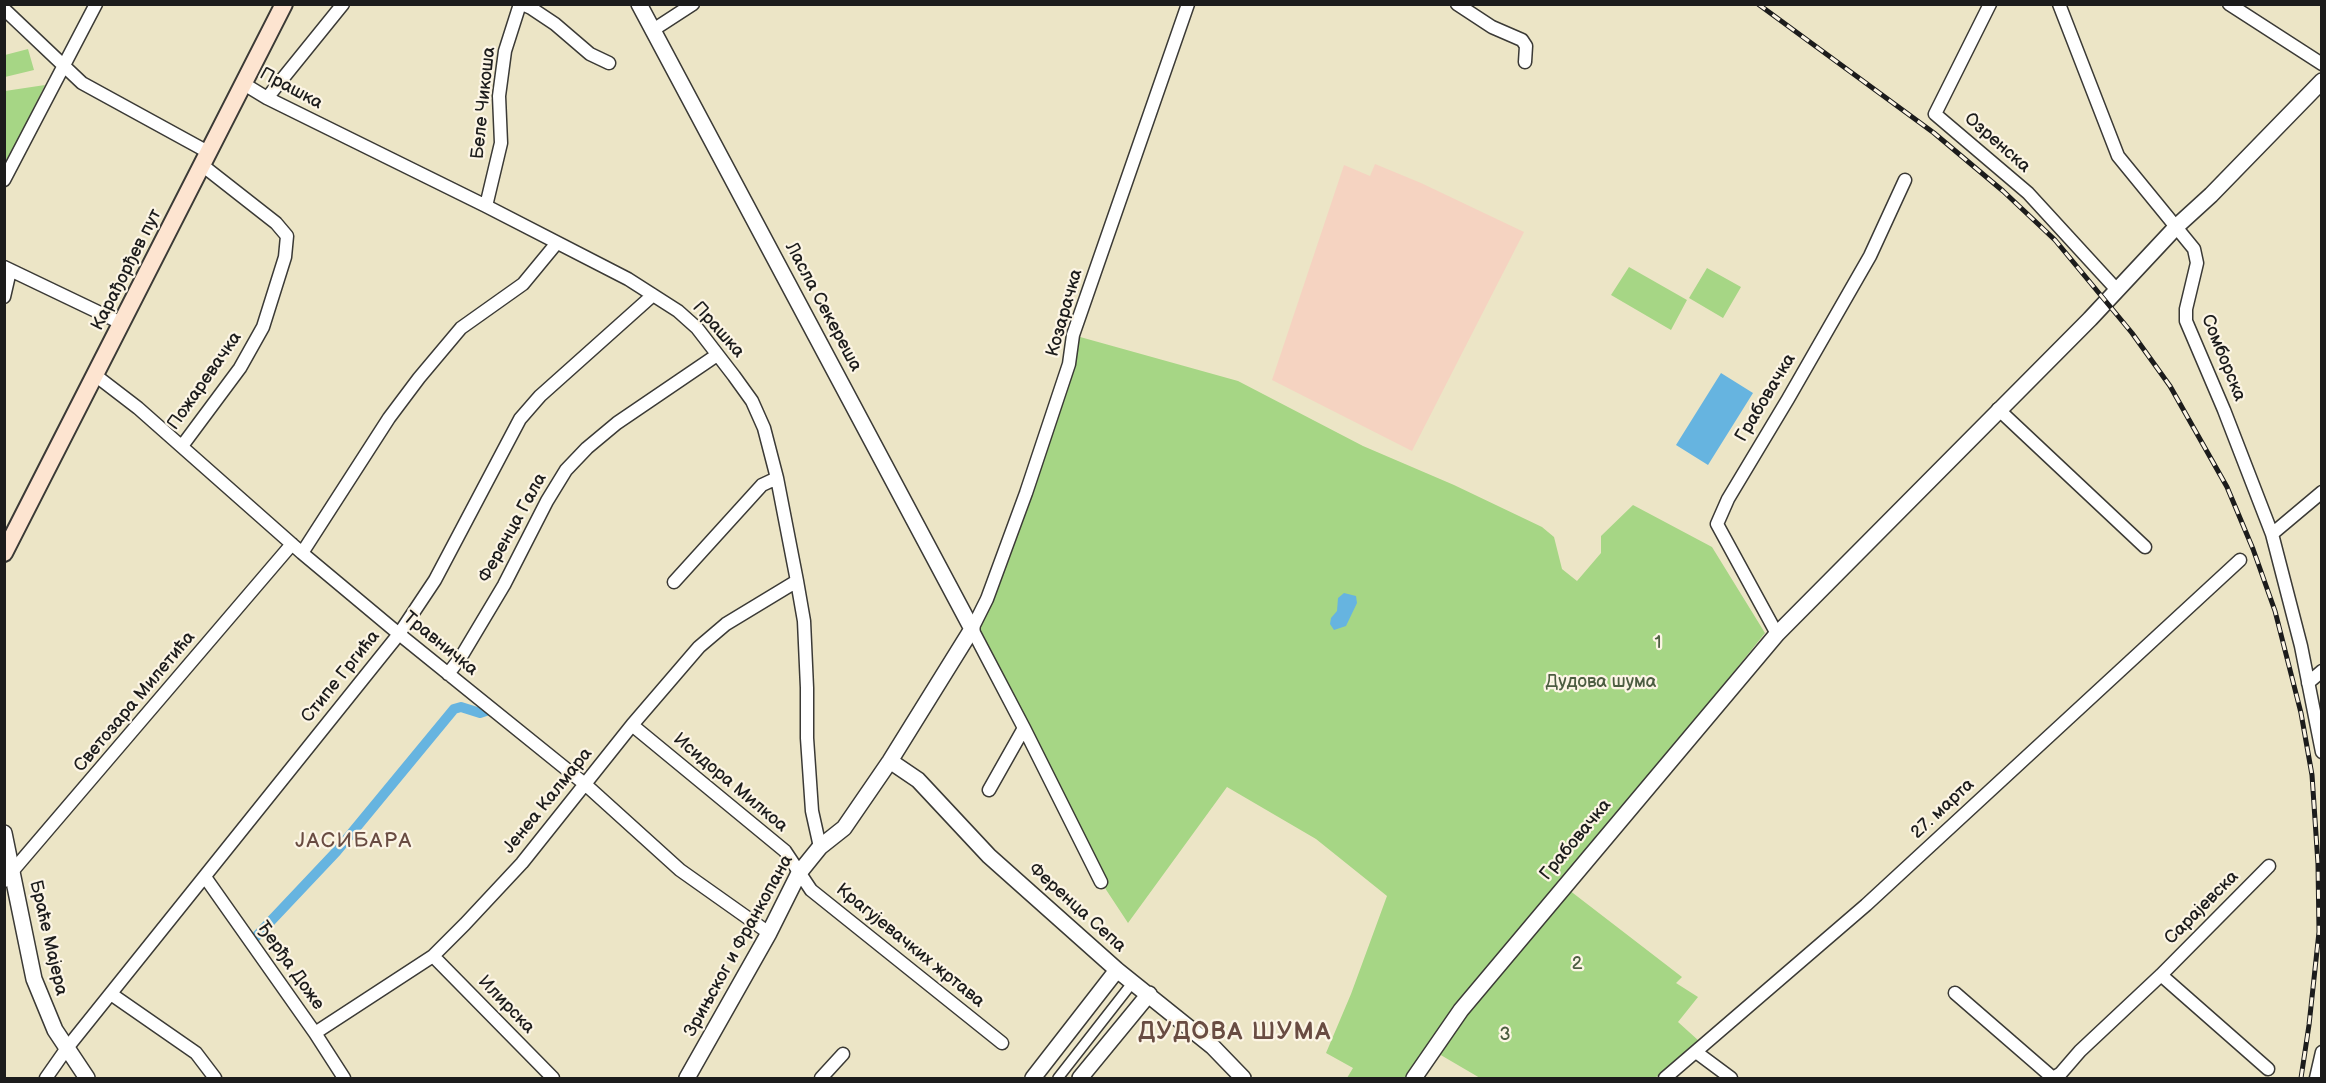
<!DOCTYPE html>
<meta charset="utf-8">
<style>
body{margin:0}
#map{position:relative;width:2326px;height:1083px;overflow:hidden;background:#ece5c6;font-family:"Balsamiq Sans",sans-serif}
canvas{display:block}
.frame{position:absolute;inset:0;border:6px solid #1c1c1c;pointer-events:none}
</style>
<div id="map">
<canvas width="2326" height="1083"></canvas>
<div class="frame"></div>
</div>
<script>
const ctx = document.querySelector('canvas').getContext('2d');
ctx.lineJoin = 'round';
function fillPath(path, color) { ctx.fillStyle = color; ctx.fill(path, 'evenodd'); }
const toPath = rows => new Path2D(rows.map(r => 'M' + r).join(''));
function trace(path, color, width, dash) { ctx.strokeStyle = color; ctx.lineWidth = width; ctx.lineCap = dash ? 'butt' : 'round'; ctx.setLineDash(dash || []); ctx.stroke(path); }
function drawText(font, color, halo, rows, align = 'center') {
  ctx.font = font + ' "Balsamiq Sans",sans-serif'; ctx.lineWidth = 4.5; ctx.setLineDash([]); ctx.textBaseline = 'middle'; ctx.strokeStyle = halo; ctx.fillStyle = color; for (const [text, x, y, turn = 0] of rows) {
    ctx.save(); ctx.translate(x, y); ctx.rotate((+turn || 0) * Math.PI / 180); ctx.textAlign = isNaN(turn) ? turn : align; if (halo) ctx.strokeText(text, 0, 0); ctx.fillText(text, 0, 0); ctx.restore();
  }
}
const built = toPath([
 [1375,164,1421,183,1524,232,1412,451,1272,380,1344,165,1370,176]
]);
const green = toPath([
 [28,49,34,70,5,77,5,55],
 [45,85,5,166,5,91],
 [1629,267,1687,300,1671,330,1611,295],
 [1707,268,1741,287,1723,318,1689,298],
 [1073,335,1238,381,1363,446,1454,485,1542,527,1554,537,1562,569,1577,581,1601,553,1601,536,1633,505,1712,547,1765,633,1408,1078,1347,1078,1353,1068,1326,1053,1351,994,1387,896,1316,839,1227,787,1128,923,1101,882,972,629,987,599],
 [1569,890,1682,977,1676,983,1698,997,1678,1022,1699,1041,1655,1078,1480,1078,1439,1054,1468,1012]
]);
const water = toPath([
 [1721,373,1753,393,1708,465,1676,445],
 [1344,593,1356,596,1357,603,1346,626,1334,630,1330,624,1331,618,1337,611,1338,598]
]);
const canal = toPath([
 [251,942,336,852,454,709,461,707,480,713,492,709]
]);
const pedestrian = toPath([
 [1058,1078,1133,982]
]);
const minor = toPath([
 [522,4,531,8,555,24,590,54,609,63],
 [1457,4,1492,27,1522,40,1526,46,1525,62],
 [1990,4,1935,114,2028,193,2117,290],
 [2059,4,2118,156,2194,249,2197,263,2186,309,2186,321,2224,410,2272,534,2301,646,2322,752],
 [2229,4,2322,64],
 [4,9,82,83,208,152],
 [653,30,693,4],
 [244,84,267,98,486,206,628,279,678,311,697,328,734,376,752,401,764,428,777,478,797,581,804,621,807,688,807,738,812,811,820,847],
 [267,98,343,4],
 [4,180,96,4],
 [486,206,501,143,499,96,505,51,520,4],
 [4,267,121,323],
 [4,297,10,271],
 [95,375,138,408,302,553,399,634,586,785,680,870,769,933],
 [1998,409,2145,547],
 [182,446,240,368,263,327,285,257,287,236,276,223,202,165],
 [2272,534,2322,492],
 [302,553,389,418,419,378,461,328,523,284,556,244],
 [674,582,762,485,777,478],
 [1777,634,1717,524,1728,499,1788,399,1870,256,1905,180],
 [448,674,461,657,504,585,547,501,566,470,587,448,617,423,717,355],
 [2308,683,2322,671],
 [632,725,785,851,811,890,1002,1043],
 [989,790,1024,728],
 [205,877,315,1033,344,1078],
 [4,881,292,544],
 [1101,882,1024,728,972,629,987,599,1026,493,1069,364,1073,335,1188,4],
 [433,956,553,1078],
 [2161,975,2268,1069],
 [1955,993,2053,1078],
 [111,994,196,1053,215,1078],
 [315,1033,433,956,465,924,522,863,632,725,699,647,726,624,797,581],
 [1696,1052,1731,1078],
 [46,1078,67,1048,399,634,435,580,520,419,540,396,653,295],
 [821,1078,843,1054],
 [1665,1078,1866,905,2240,560],
 [2053,1078,2061,1073,2080,1051,2161,975,2269,866],
 [2316,1078,2322,1052]
]);
const tertiary = toPath([
 [639,4,972,629,890,761,844,828,820,847,799,873,769,933,687,1078],
 [890,761,918,780,989,856,1117,970,1213,1047,1243,1078],
 [4,833,34,979,55,1030,87,1078],
 [1033,1078,1117,970],
 [1080,1078,1149,994],
 [1414,1078,1461,1010,1777,634,2090,319,2177,226,2211,195,2322,81]
]);
const secondary = toPath([
 [4,553,284,4]
]);
const rail = toPath([
 [1758,4,1934,133,2003,191,2055,240,2132,333,2170,386,2227,487,2253,549,2275,611,2301,713,2312,775,2318,864,2319,932,2309,1025,2301,1078]
]);
const streetNames = [
 ["Прашка",291,89,28],
 ["Беле Чикоша",484,103,-84],
 ["Озренска",1997,143,41],
 ["Карађорђев пут",127,270,-63],
 ["Ласла Секереша",823,307,62],
 ["Козарачка",1065,313,-74],
 ["Прашка",718,330,48],
 ["Сомборска",2223,358,68],
 ["Пожаревачка",205,381,-55],
 ["Грабовачка",1766,398,-59],
 ["Ференца Гала",513,528,-61],
 ["Травничка",440,644,39],
 ["Стипе Гргића",341,677,-51],
 ["Светозара Милетића",135,702,-50],
 ["Исидора Милкоа",730,783,40],
 ["Јенеа Калмара",548,801,-51],
 ["27. марта",1943,809,-43],
 ["Грабовачка",1576,840,-50],
 ["Ференца Сепа",1077,908,42],
 ["Сарајевска",2202,908,-45],
 ["Браће Мајера",48,938,77],
 ["Зрињског и Франкопана",739,946,-61],
 ["Крагујевачких жртава",910,946,39],
 ["Ђерђа Доже",290,966,55],
 ["Илирска",506,1005,46]
];
const parkNames = [
 ["1",1658,643],
 ["Дудова шума",1601,682],
 ["2",1577,964],
 ["3",1505,1035]
];
const quarterNames = [
 ["ЈАСИБАРА",354,842]
];
const districtNames = [
 ["ДУДОВА ШУМА",1235,1033]
];
fillPath(built, '#f5d3c1');
fillPath(green, '#a6d685');
fillPath(water, '#66b4e0');
trace(canal, '#66b4e0', 10);
trace(pedestrian, '#3b3a36', 12);
trace(minor, '#3b3a36', 15);
trace(tertiary, '#3b3a36', 18);
trace(secondary, '#3b3a36', 20);
trace(pedestrian, '#fff', 9);
trace(minor, '#fff', 12);
trace(tertiary, '#fff', 15);
trace(secondary, '#fde4d0', 16);
trace(rail, '#1c1c1c', 5);
trace(rail, '#fcf5e5', 3, [9]);
drawText('18px', '#1c1c1c', '#fcf5e5', streetNames);
drawText('18px', '#4c5d41', '#fcf5e5', parkNames);
ctx.letterSpacing = '1.5px';
drawText('21px', '#694c42', '#fcf5e5', quarterNames);
ctx.letterSpacing = '0px';
ctx.letterSpacing = '1.5px';
drawText('bold 24px', '#694c42', '#fcf5e5', districtNames);
ctx.letterSpacing = '0px';
</script>
